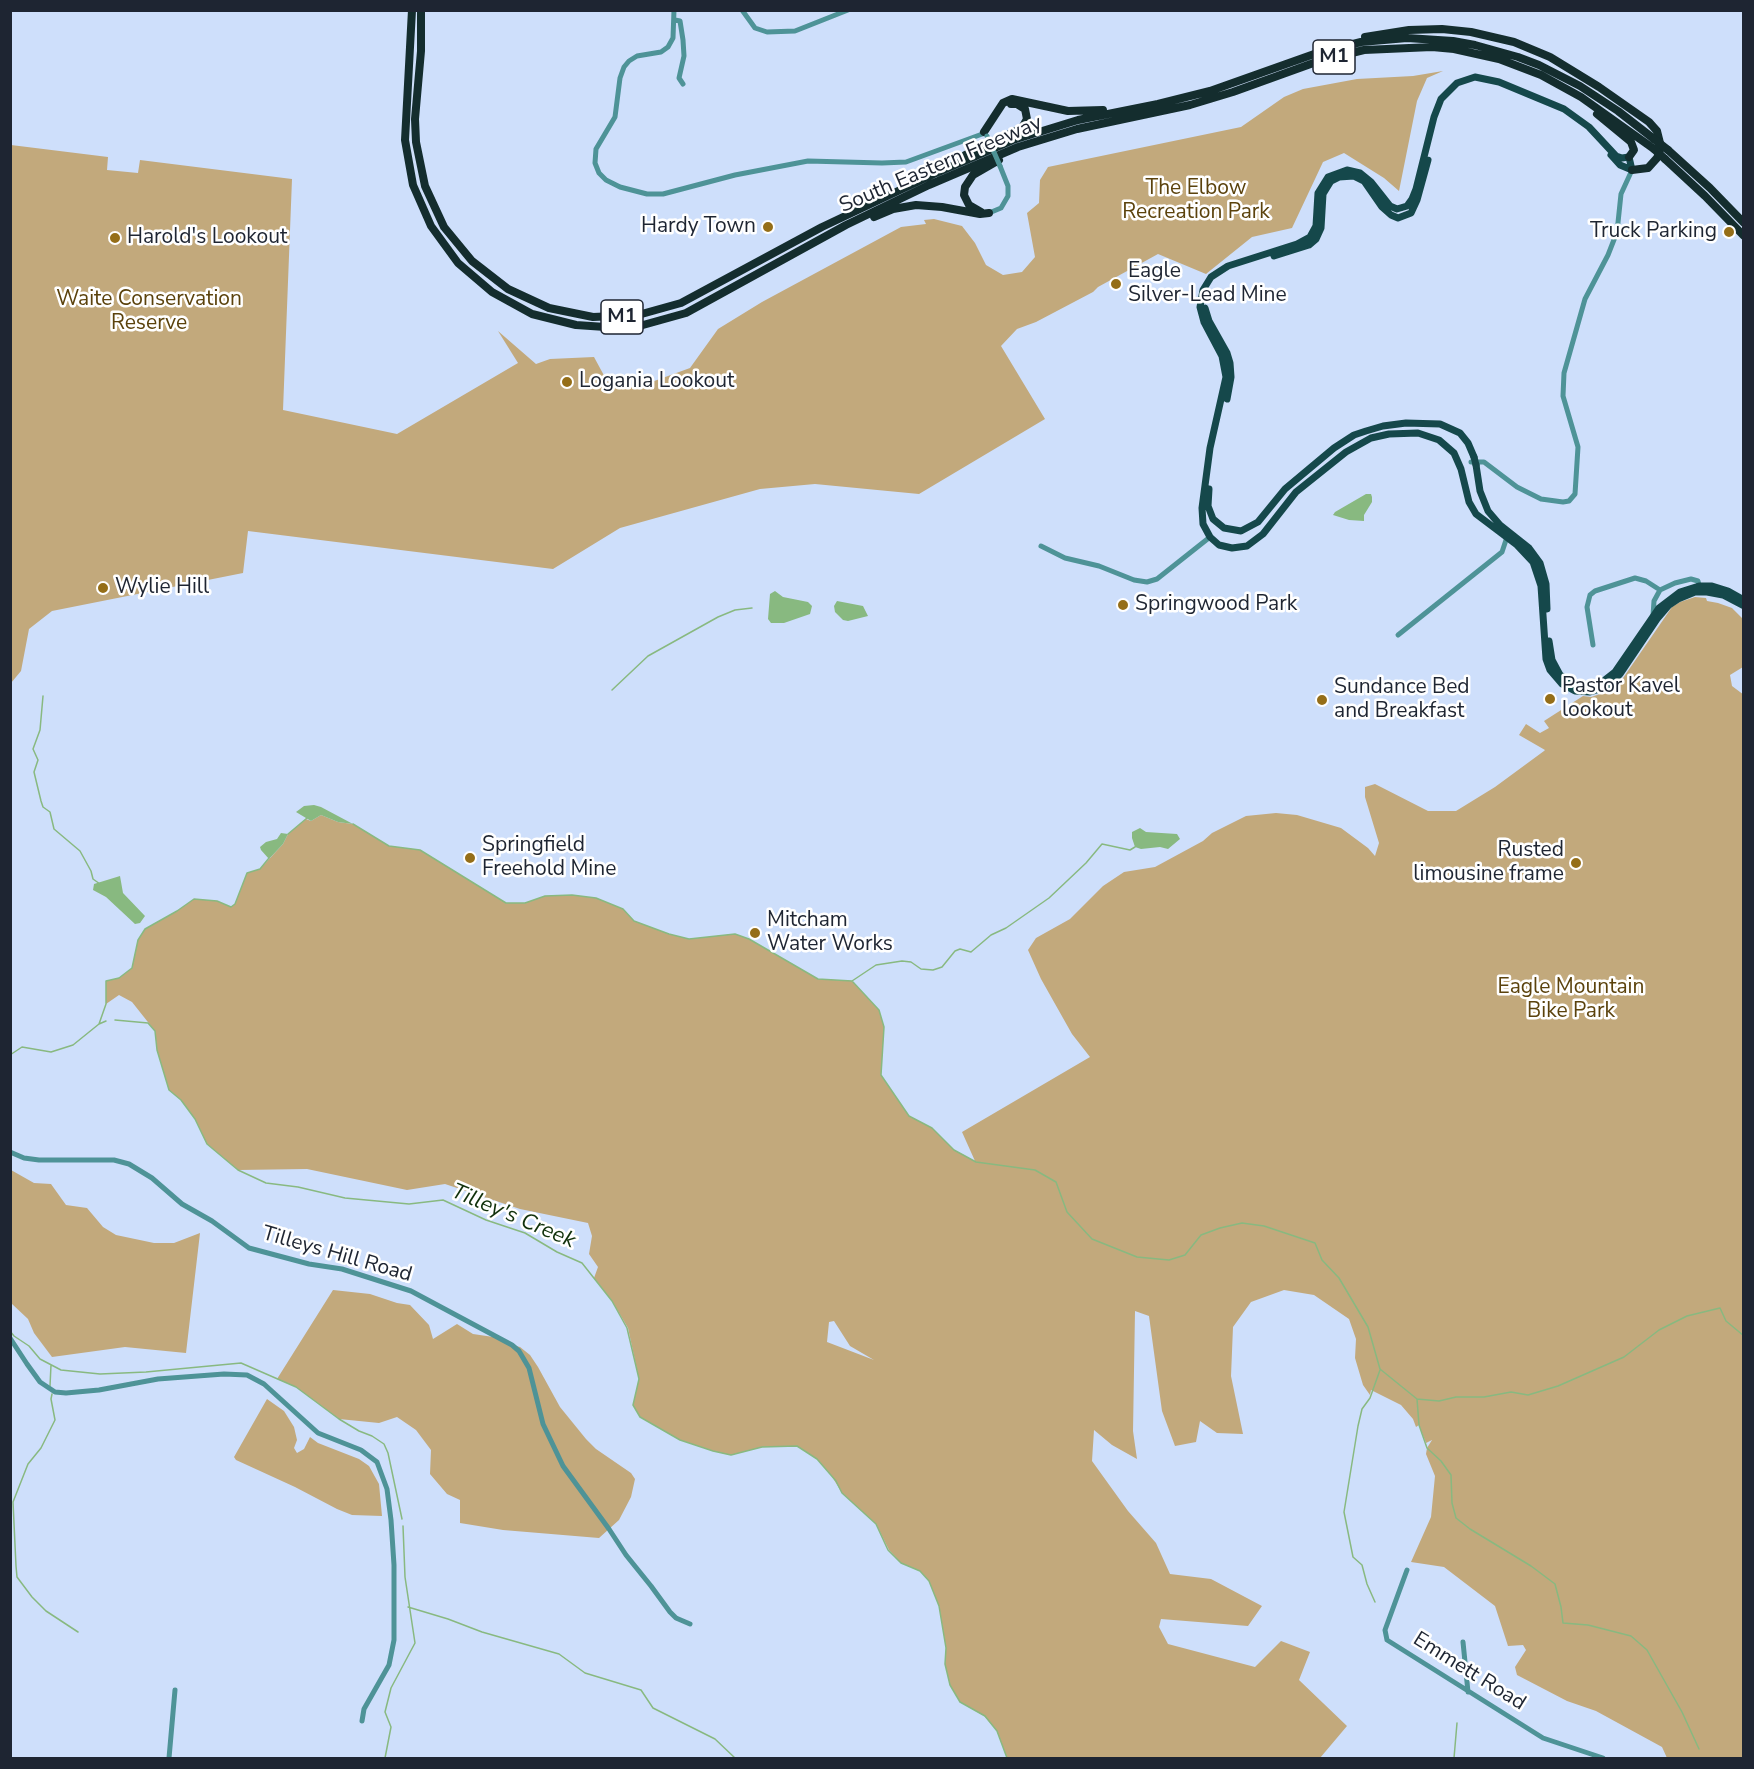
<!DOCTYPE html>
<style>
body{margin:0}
#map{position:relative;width:1754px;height:1769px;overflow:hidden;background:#cedffb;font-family:"Nunito Sans",sans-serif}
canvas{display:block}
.frame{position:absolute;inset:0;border:12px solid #1e2532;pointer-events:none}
</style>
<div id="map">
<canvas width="1754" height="1769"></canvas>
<div class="frame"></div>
</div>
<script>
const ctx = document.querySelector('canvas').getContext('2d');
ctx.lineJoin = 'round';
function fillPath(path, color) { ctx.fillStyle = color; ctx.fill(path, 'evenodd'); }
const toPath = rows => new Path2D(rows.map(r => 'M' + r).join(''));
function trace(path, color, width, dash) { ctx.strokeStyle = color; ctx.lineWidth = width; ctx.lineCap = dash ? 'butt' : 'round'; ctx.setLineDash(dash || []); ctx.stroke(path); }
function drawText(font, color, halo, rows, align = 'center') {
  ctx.font = font + ' "Nunito Sans",sans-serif'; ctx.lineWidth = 5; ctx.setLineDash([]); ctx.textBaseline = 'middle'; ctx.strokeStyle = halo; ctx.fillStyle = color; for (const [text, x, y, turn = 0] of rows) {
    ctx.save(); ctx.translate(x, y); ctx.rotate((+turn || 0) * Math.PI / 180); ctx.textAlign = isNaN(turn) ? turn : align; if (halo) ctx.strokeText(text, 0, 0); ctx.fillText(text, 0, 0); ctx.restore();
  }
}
const green = toPath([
 [1443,71,1427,78,1417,101,1399,191,1384,178,1344,153,1323,162,1292,228,1252,237,1206,274,1158,254,1098,287,1093,292,1036,322,1017,329,1001,346,1045,419,919,494,815,484,760,489,620,528,553,569,248,531,243,573,52,611,29,629,21,671,11,683,11,145,108,157,107,170,138,173,140,160,292,179,283,410,397,434,518,363,498,331,536,364,550,359,594,357,607,381,635,388,690,368,718,329,762,302,901,227,926,224,924,220,934,219,962,226,975,243,986,265,1003,275,1022,272,1035,257,1027,213,1039,203,1040,180,1048,167,1241,127,1284,97,1303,89,1357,79,1413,76],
 [1695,597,1706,598,1707,601,1718,603,1732,608,1744,620,1743,667,1730,675,1732,686,1744,695,1743,1758,1667,1758,1662,1747,1596,1711,1567,1701,1517,1675,1515,1667,1526,1650,1523,1645,1508,1646,1495,1606,1444,1567,1411,1562,1431,1517,1435,1476,1426,1454,1427,1448,1432,1440,1426,1443,1419,1425,1416,1427,1413,1419,1401,1405,1371,1390,1370,1395,1363,1385,1355,1358,1356,1339,1349,1319,1314,1295,1284,1290,1251,1302,1233,1327,1231,1376,1243,1434,1217,1433,1200,1421,1196,1442,1175,1446,1162,1411,1149,1316,1135,1311,1133,1431,1137,1459,1112,1445,1094,1430,1092,1461,1128,1511,1156,1543,1170,1574,1211,1579,1262,1606,1248,1626,1161,1619,1159,1627,1168,1644,1255,1667,1281,1641,1310,1652,1299,1680,1347,1726,1320,1758,1007,1758,997,1731,984,1716,960,1702,950,1685,945,1664,946,1648,939,1606,929,1581,920,1571,901,1563,889,1550,876,1524,842,1493,831,1475,817,1459,797,1446,762,1447,731,1455,713,1451,680,1440,640,1417,633,1405,639,1379,628,1328,612,1301,594,1278,598,1267,589,1254,592,1236,588,1223,520,1209,445,1184,407,1190,307,1169,238,1170,207,1144,195,1119,181,1100,169,1090,157,1050,155,1031,132,1002,119,995,106,1004,106,981,119,978,132,968,138,940,145,929,177,911,194,899,217,901,231,907,235,904,247,873,260,869,283,844,288,834,306,819,311,821,321,815,338,822,353,824,389,846,420,850,506,903,525,903,545,896,572,895,596,898,623,909,634,921,669,934,689,939,735,934,749,939,818,979,852,981,879,1010,884,1027,881,1075,909,1116,932,1128,954,1150,975,1161,962,1132,1090,1057,1072,1034,1041,979,1028,950,1036,938,1070,919,1103,886,1124,872,1155,867,1203,841,1212,833,1246,816,1276,813,1297,815,1341,828,1368,848,1375,856,1379,843,1365,797,1365,787,1375,784,1428,811,1456,811,1495,787,1544,751,1545,750,1519,735,1526,724,1540,733,1549,728,1544,721,1583,696,1591,697,1603,693,1614,687,1621,681,1672,607,1680,602],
 [834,1321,850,1346,874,1360,827,1342,829,1322],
 [11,1170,34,1183,51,1184,66,1205,87,1208,103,1227,116,1235,154,1243,174,1243,200,1233,186,1353,125,1347,52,1357,34,1333,28,1319,11,1303],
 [333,1290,370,1294,397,1303,410,1305,429,1325,433,1339,457,1324,473,1334,500,1338,512,1345,520,1347,530,1355,538,1367,560,1407,586,1439,596,1449,631,1473,635,1479,631,1497,619,1520,599,1538,503,1530,460,1523,460,1500,447,1494,430,1474,431,1450,416,1430,397,1417,379,1423,339,1419,296,1387,277,1379],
 [267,1399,284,1411,294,1427,297,1440,294,1448,297,1453,304,1449,310,1437,318,1443,359,1459,369,1466,379,1484,382,1516,352,1515,337,1509,295,1487,236,1460,234,1457]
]);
const water = toPath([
 [1366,494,1371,494,1372,497,1372,502,1364,515,1364,521,1349,520,1333,515,1335,512],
 [775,591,783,597,808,602,812,606,810,614,784,623,771,623,768,619,770,594],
 [837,601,863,606,868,616,848,621,843,620,835,612,834,606],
 [314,805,321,807,353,824,338,822,321,815,311,821,296,812,304,806],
 [1140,828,1146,832,1177,834,1180,839,1168,849,1160,847,1141,849,1135,847,1132,838,1132,832],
 [281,833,288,834,283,844,269,859,261,850,260,847,266,842,277,839],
 [120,876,123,893,145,916,140,923,135,924,106,897,93,890,94,884]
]);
const stream = toPath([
 [612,690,648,656,718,617,735,610,752,608],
 [43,696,40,730,33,749,38,760,34,772,41,801,43,807,50,812,54,829,80,851,91,871,93,879,100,884],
 [353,824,389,846,420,850,506,903,525,903,545,896,572,895,596,898,623,909,634,921,669,934,689,939,735,934,749,939,818,979,852,981,876,965,902,961,911,962,921,969,933,970,942,967,955,951,960,949,971,952,991,935,1006,928,1049,898,1086,863,1102,844,1130,850,1135,847],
 [288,834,307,818],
 [853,982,879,1010,884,1027,881,1075,909,1116,932,1128,954,1150,976,1162,1035,1170,1056,1182,1067,1212,1092,1239,1137,1257,1169,1260,1185,1255,1201,1235,1220,1228,1242,1223,1264,1226,1315,1243,1322,1260,1339,1278,1368,1327,1380,1369,1417,1399,1439,1401,1456,1397,1484,1397,1511,1392,1528,1395,1558,1386,1624,1357,1659,1330,1687,1316,1720,1308,1726,1321,1744,1336],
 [115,1020,148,1023,155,1031,157,1050,169,1090,181,1100,195,1119,207,1144,238,1170,266,1183,298,1187,345,1198,409,1204,443,1200,486,1220,525,1233,557,1252,582,1263,612,1301,627,1328,639,1379,633,1405,640,1417,680,1440,713,1451,731,1455,762,1447,797,1446,817,1459,836,1481,842,1493,876,1524,888,1550,901,1563,920,1571,929,1581,939,1606,946,1648,945,1664,950,1685,960,1702,985,1716,997,1731,1007,1758],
 [99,1024,106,1021],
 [10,1055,22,1047,51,1052,73,1045,99,1024,106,1004,106,981,119,978,132,968,138,940,145,929,177,911,194,899,217,901,231,907,235,904,247,873,260,869,269,858],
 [10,1331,14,1336,29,1346,40,1359,61,1370,100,1374,146,1372,241,1363,296,1387,339,1419,359,1431,372,1436,384,1444,388,1453,402,1519],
 [50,1386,51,1365],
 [52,1394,51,1399,55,1420,41,1448,28,1464,13,1502,16,1566,17,1577,32,1597,46,1611,78,1632],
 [1417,1399,1419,1425,1427,1448,1441,1461,1451,1475,1452,1503,1456,1518,1470,1529,1531,1566,1555,1584,1561,1607,1563,1623,1588,1625,1631,1636,1647,1650,1682,1712,1699,1749],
 [1375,1602,1367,1584,1362,1565,1353,1557,1344,1512,1358,1426,1362,1409,1370,1398,1380,1370],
 [408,1607,448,1619,482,1632,559,1654,585,1673,641,1690,653,1708,715,1739,735,1758],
 [385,1758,391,1727,385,1712,391,1688,415,1643,405,1577,403,1526],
 [1454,1758,1457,1723]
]);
const minor = toPath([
 [674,10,673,38,668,47,661,52,637,56,629,61,624,67,620,78,615,117,596,149,595,163,599,173,606,180,620,187,647,194,663,194,735,175,808,161,882,163,906,162,985,133],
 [742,10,755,28,767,32,795,31,848,10],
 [675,20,680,21,683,40,684,56,679,78,683,84],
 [989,213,1001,208,1008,196,1008,186,1000,166],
 [1471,462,1484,462,1517,487,1541,499,1563,502,1569,501,1575,494,1578,447,1563,396,1564,373,1585,299,1608,255,1617,232,1621,194,1632,170],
 [1041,546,1065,558,1099,566,1134,580,1147,582,1157,579,1210,537],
 [1653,616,1654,601,1660,590,1675,583,1691,579,1698,581,1700,589],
 [1398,635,1502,552,1508,534],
 [1593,645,1587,607,1590,595,1595,591,1635,578,1646,581,1660,590],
 [10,1152,24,1158,39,1160,114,1160,129,1164,152,1178,182,1204,212,1221,249,1248,309,1264,342,1269,411,1291,512,1345,519,1351,529,1368,543,1424,563,1466,609,1529,626,1555,651,1586,670,1612,676,1618,690,1624],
 [10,1338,27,1364,40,1382,55,1392,66,1393,99,1390,158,1379,224,1374,247,1375,264,1384,318,1433,361,1450,377,1462,387,1489,391,1520,394,1565,394,1640,389,1665,364,1709,362,1721],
 [1407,1570,1385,1630,1387,1640,1543,1738,1603,1758],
 [1463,1642,1468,1692],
 [169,1758,175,1690]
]);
const major = toPath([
 [1611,155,1620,165,1632,170],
 [1632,170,1629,157,1622,158,1616,156,1589,127,1564,109,1499,82,1475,77,1457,83,1441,99,1434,117,1416,189,1412,199,1407,206,1397,209,1390,206,1371,182,1360,173,1347,170,1328,177,1318,193,1316,226,1310,237,1297,244,1228,266,1211,277,1203,290,1200,307,1204,322,1222,356,1226,377,1210,448,1202,508,1203,524,1210,537,1219,545,1232,548,1247,546,1263,534,1296,492,1346,452,1371,438,1389,434,1418,433,1439,440,1454,453,1461,469,1469,502,1476,514,1517,545,1533,562,1541,586,1546,659,1550,670,1562,684,1575,691,1590,692,1603,688,1612,683,1620,674,1657,619,1669,605,1678,599,1695,592,1707,592,1723,595,1744,606],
 [1274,256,1309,245,1316,239,1321,228,1323,194,1331,181,1339,177,1354,176,1364,181,1382,207,1391,215,1398,218,1411,213,1417,200,1428,160],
 [1205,308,1209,321,1227,353,1230,363,1231,377,1227,399],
 [1476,465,1480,491,1488,511,1500,525,1529,548,1540,563,1546,584,1547,609],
 [1209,489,1208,506,1213,519,1224,528,1241,531,1258,522,1285,489,1334,448,1354,435,1366,431,1383,426,1406,423,1440,424,1460,433,1468,443,1474,457],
 [1549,641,1552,660,1560,675,1573,684,1589,687,1601,683,1615,672,1659,608,1680,592,1699,586,1712,586,1728,591,1744,600]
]);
const highway = toPath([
 [412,10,405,140,413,185,431,226,458,263,492,292,532,314,576,325,620,328,643,325,686,313,846,225,929,185,1018,147,1077,129,1190,105,1233,92,1319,61,1364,50,1432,47,1454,49,1499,59,1541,75,1581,97,1654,149],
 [421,10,421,51,415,119,416,142,425,186,444,227,472,261,508,289,549,308,593,317,638,315,681,303,822,227,936,173,1013,140,1078,120,1158,104,1210,91,1317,53,1361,42,1407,38,1453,41,1475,45,1518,57,1539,65,1580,86,1618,111,1654,139],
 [1365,37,1409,30,1442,29,1471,32,1514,42,1550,57,1599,87,1649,122,1657,131,1661,147,1657,158,1648,168,1632,170],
 [1597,114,1631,142,1634,150,1629,157],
 [984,132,1003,103,1012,99,1068,111,1103,110],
 [1668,150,1710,188,1744,223],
 [965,155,1022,128,1027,119,1025,109,1017,104,1011,104],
 [1665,159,1705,196,1744,236],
 [981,212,969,205,964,195,965,187,973,175,999,160],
 [874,217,893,209,916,205,942,207,980,214,989,213]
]);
const minorBridge = toPath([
 [987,136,1000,166]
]);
const majorBridge = toPath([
 [1474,457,1476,465]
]);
const highwayBridge = toPath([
 [1654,139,1668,150],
 [1654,149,1665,159]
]);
const markers = [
 [768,227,6,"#956e18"],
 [1729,232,6,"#956e18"],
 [115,238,6,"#956e18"],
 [1116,284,6,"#956e18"],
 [567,382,6,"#956e18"],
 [103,588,6,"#956e18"],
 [1123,605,6,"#956e18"],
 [1550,699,6,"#956e18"],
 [1322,700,6,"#956e18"],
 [470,858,6,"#956e18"],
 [1576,863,6,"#956e18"],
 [755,933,6,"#956e18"]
];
const shields = [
 [1334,57,42],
 [622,317,42]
];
const shieldNames = [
 ["M1",1334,57],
 ["M1",622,317]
];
const streetNames = [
 ["South Eastern Freeway",941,165,-23],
 ["Tilleys Hill Road",337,1255,16],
 ["Emmett Road",1469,1672,32]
];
const parkNames = [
 ["The Elbow",1196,189],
 ["Recreation Park",1196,213],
 ["Waite Conservation",149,300],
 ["Reserve",149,324],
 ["Eagle Mountain",1571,988],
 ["Bike Park",1571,1012]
];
const poiNames = [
 ["Hardy Town",756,227,"right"],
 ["Truck Parking",1717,232,"right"],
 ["Harold's Lookout",127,238],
 ["Eagle",1128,272],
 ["Silver-Lead Mine",1128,296],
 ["Logania Lookout",579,382],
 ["Wylie Hill",115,588],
 ["Springwood Park",1135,605],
 ["Pastor Kavel",1562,687],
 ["lookout",1562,711],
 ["Sundance Bed",1334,688],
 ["and Breakfast",1334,712],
 ["Springfield",482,846],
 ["Freehold Mine",482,870],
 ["Rusted",1564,851,"right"],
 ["limousine frame",1564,875,"right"],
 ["Mitcham",767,921],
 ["Water Works",767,945]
];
const waterNames = [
 ["Tilley's Creek",513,1217,23]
];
fillPath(green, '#c2a97c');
fillPath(water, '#88b980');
trace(stream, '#88b980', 1.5);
trace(minor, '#4e9397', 5);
trace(major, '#15484b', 7);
trace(highway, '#142d2e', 8);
trace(minorBridge, '#4e9397', 5);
trace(majorBridge, '#15484b', 7);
trace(highwayBridge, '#142d2e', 8);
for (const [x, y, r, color] of markers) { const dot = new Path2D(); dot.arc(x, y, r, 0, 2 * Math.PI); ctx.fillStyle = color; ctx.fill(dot); trace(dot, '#fff', 2); }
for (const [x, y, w] of shields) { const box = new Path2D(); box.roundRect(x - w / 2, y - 17, w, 34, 4.5); ctx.fillStyle = '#fff'; ctx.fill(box); trace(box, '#1e2532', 1.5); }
drawText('bold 20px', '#1e2532', null, shieldNames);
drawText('21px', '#1e2532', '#fff', streetNames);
drawText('21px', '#5b420c', '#fff', parkNames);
drawText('21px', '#1e2532', '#fff', poiNames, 'left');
drawText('italic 22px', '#10310b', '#fff', waterNames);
</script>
